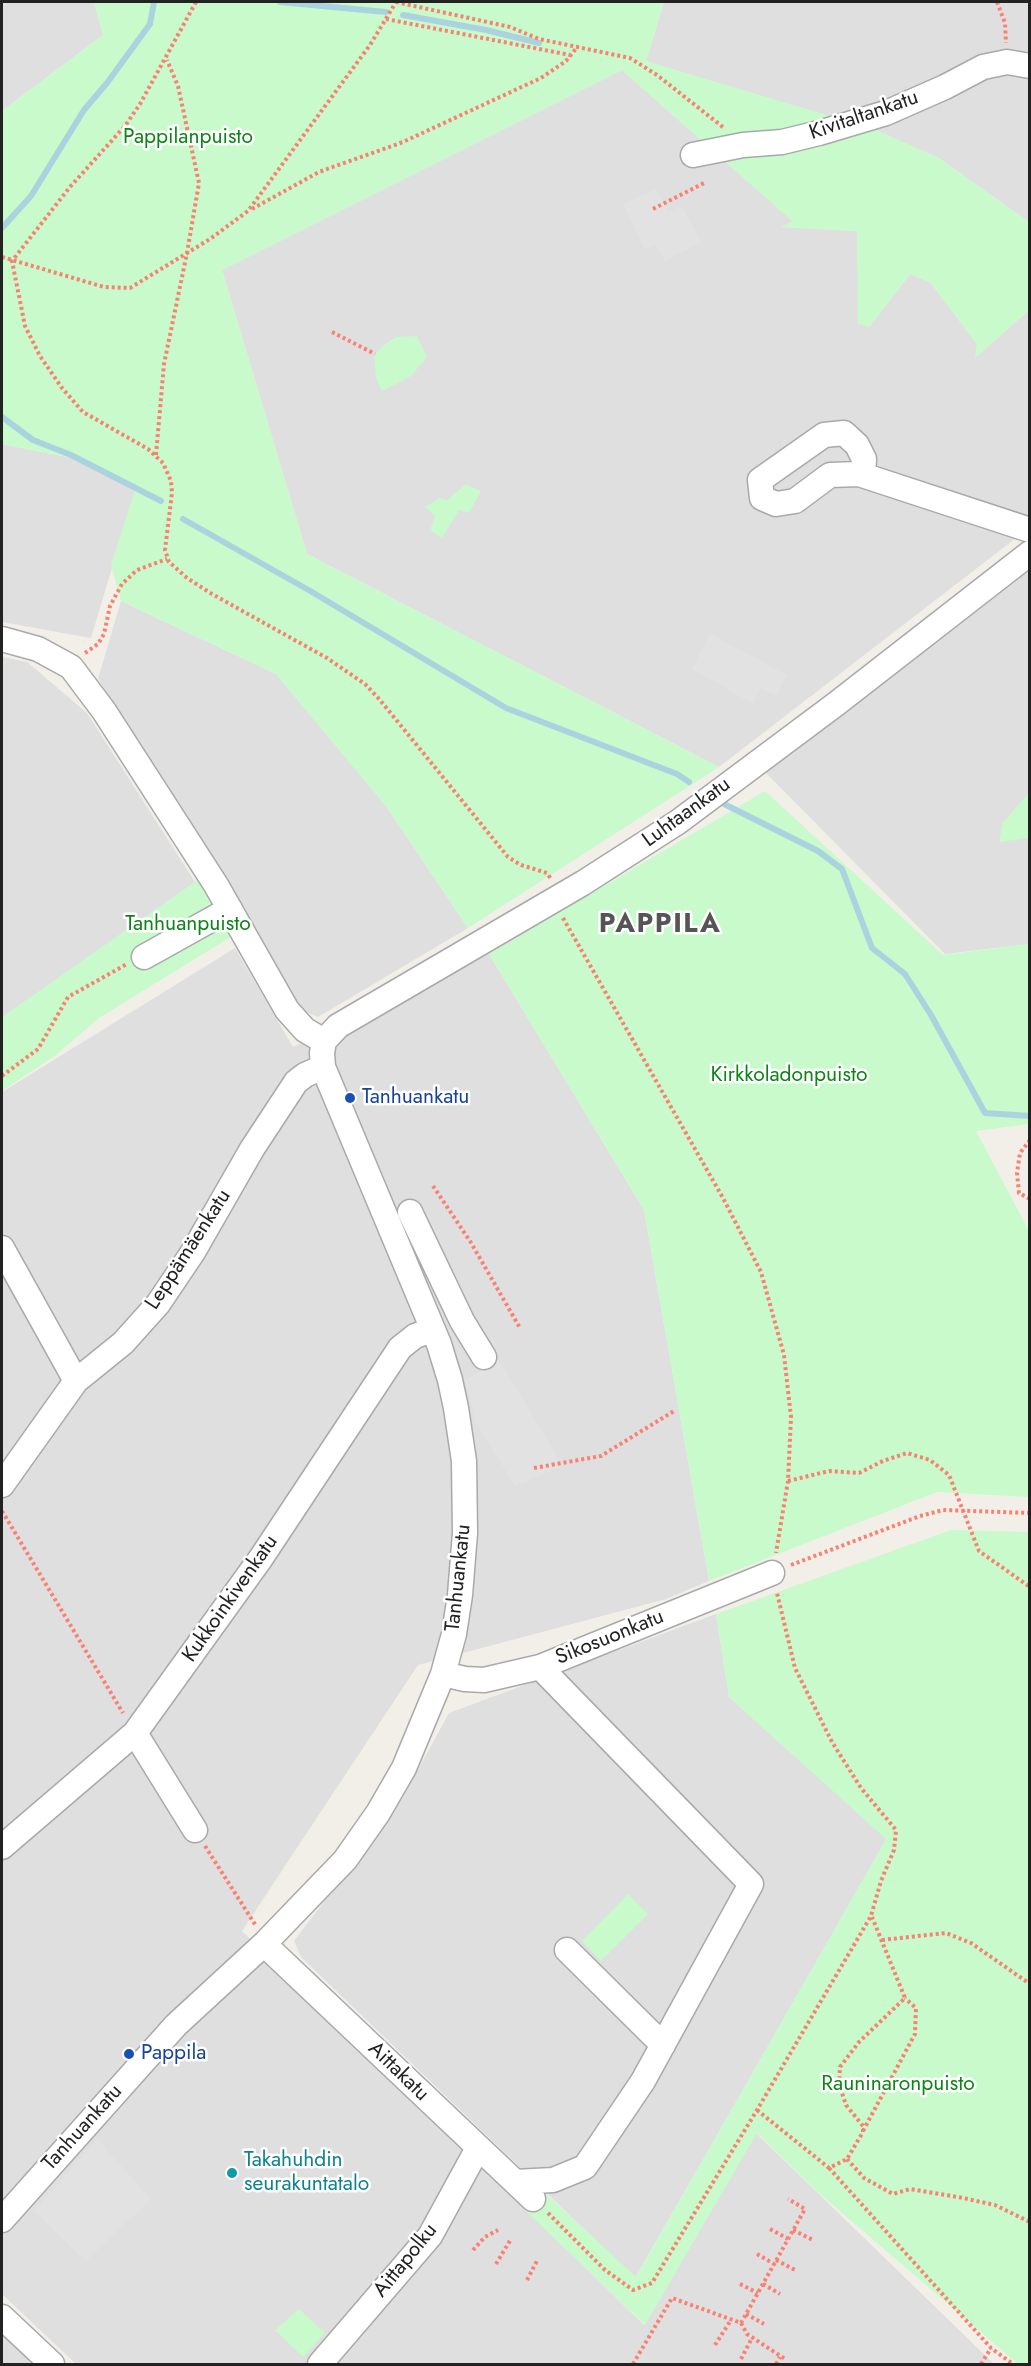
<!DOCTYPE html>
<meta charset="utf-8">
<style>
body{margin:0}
#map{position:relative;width:1031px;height:2366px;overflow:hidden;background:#f2efe9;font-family:Jost,sans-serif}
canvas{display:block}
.frame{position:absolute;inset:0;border:3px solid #222;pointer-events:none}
</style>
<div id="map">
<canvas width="1031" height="2366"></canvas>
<div class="frame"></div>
</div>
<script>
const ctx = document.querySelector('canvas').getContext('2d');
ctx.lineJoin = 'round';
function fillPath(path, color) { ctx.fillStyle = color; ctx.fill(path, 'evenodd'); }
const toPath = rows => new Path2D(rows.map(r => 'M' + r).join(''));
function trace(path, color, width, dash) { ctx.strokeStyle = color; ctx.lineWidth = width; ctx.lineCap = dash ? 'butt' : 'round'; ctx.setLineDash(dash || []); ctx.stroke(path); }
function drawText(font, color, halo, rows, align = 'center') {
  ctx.font = font + ' Jost,sans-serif'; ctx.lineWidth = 5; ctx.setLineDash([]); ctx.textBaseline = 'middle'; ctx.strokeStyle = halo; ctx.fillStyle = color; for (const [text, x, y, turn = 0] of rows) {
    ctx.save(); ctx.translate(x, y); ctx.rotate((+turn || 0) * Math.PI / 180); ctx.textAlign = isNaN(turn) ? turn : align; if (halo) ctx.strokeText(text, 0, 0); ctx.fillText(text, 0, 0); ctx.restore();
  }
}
const residential = toPath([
 [2,2,94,2,103,35,2,111],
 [664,2,1029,2,1029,222,937,157,646,61],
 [622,70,793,221,782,227,857,231,869,327,910,274,930,282,977,344,976,357,1029,310,1029,528,719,767,307,554,222,270],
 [2,444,72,458,135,491,91,638,2,622],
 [1029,566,1029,944,945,954,765,772],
 [121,601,276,674,386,806,468,928,318,1017,303,1011,98,679],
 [2,657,27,662,87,713,195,882,2,1034],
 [235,948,293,1047,489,954,644,1210,709,1581,666,1599,418,1665,242,1931,644,2325,756,2133,994,2364,76,2364,2,2294,2,1092],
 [716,1614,729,1697,887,1839,635,2278,301,1957,294,1941,402,1799,449,1713],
 [2,2332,32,2364,2,2364]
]);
const park = toPath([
 [94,2,664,2,646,61,874,129,937,157,1029,222,1029,310,975,358,977,344,930,282,910,274,869,327,858,324,857,231,781,227,792,221,622,70,222,270,307,554,719,767,468,928,386,806,276,674,121,601,111,565,135,490,72,458,2,444,2,111,103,35],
 [417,336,427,357,411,376,382,391,376,378,374,356,382,346,396,337],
 [466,484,481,491,469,513,459,510,442,538,430,530,435,516,425,507,440,498,447,500],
 [765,791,943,955,1029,944,1029,1124,976,1131,1029,1231,1029,1497,937,1492,709,1581,644,1210,489,954],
 [1029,793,1029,838,999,842,1003,822],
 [199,879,237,933,99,1018,56,1055,2,1091,2,1017],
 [951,1530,1029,1532,1029,2364,1018,2364,821,2195,757,2133,645,2325,526,2211,542,2190,636,2277,886,1839,729,1697,716,1614],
 [628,1894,648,1914,601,1961,582,1941],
 [299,2309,325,2333,303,2357,275,2330]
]);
const parking = toPath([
 [656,189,668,212,682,206,701,242,665,261,656,245,645,250,623,204],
 [710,633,787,675,776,696,761,688,753,704,692,669],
 [499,1360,563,1466,515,1486,476,1423,465,1380],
 [97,2139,151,2199,86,2261,34,2211]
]);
const stream = toPath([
 [280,2,386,12],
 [403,15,486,30,539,43],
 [2,228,31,196,84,110,107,83,150,24,154,2],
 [2,417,33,440,71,455,161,501],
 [183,519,312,592,506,708,677,774,689,782],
 [724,804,818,851,842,869,872,948,905,974,931,1015,985,1113,1030,1116]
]);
const path = toPath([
 [196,2,140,104,125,126,70,187,12,261,25,326,40,356,62,388,83,412,148,449,163,463,171,481,172,493,165,550,169,562,187,578,212,594,327,658,365,684,380,700,508,857,521,865,547,873,551,879],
 [396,2,510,27,539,39,630,58,657,75,724,128],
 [997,2,1005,23,1006,43],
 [386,19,570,55],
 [252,209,319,172,403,142,541,78,566,61,578,46],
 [653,209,706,182],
 [2,257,104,287,130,288,210,239,248,211,370,45,396,2],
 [332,332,375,354],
 [156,455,164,364,187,253,199,183,178,86,167,60],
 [85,653,98,644,104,634,110,606,122,584,137,570,167,559],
 [563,918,723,1198,761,1272,784,1355,791,1417,788,1481,776,1553],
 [2,1076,38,1049,68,997,127,964],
 [1030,1140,1020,1153,1017,1173,1019,1193,1030,1199],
 [433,1186,470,1241,520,1328],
 [534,1468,601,1456,674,1411],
 [788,1481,829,1471,859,1473,883,1461,907,1453,930,1460,949,1475,979,1551,1030,1587],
 [2,1511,123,1713],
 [791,1565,920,1516,943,1510,1030,1513],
 [205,1846,256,1926],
 [882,1940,946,1933,971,1943,1030,1984],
 [757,2110,829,2168,847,2159,863,2132,863,2126,846,2105,839,2084,840,2067,859,2042,905,1998,872,1917],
 [863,2131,915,2034,916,2008,905,1998],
 [847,2159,864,2178,893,2194,910,2189,963,2198,995,2205,1030,2222],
 [829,2168,991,2348,1013,2364],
 [548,2213,605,2270,633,2290,652,2283,757,2110,871,1916,881,1881,894,1850,896,1830,861,1788,832,1742,795,1668,777,1593],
 [770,2229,788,2239],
 [793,2230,813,2240],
 [473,2250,485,2237,498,2230],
 [757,2254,774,2264],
 [776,2260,795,2270],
 [496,2264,511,2239],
 [527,2280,538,2259],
 [740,2284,758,2293],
 [763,2284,780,2294],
 [746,2314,764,2324],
 [741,2323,747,2334,785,2359],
 [715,2345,731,2320],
 [741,2359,752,2338],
 [633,2364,672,2298,741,2323,805,2209,788,2199],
 [776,2364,780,2357],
 [981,2364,991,2348]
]);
const minor = toPath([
 [693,155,743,145,782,142,819,133,886,113,945,87,983,67,1007,62,1030,66],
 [863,475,864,459,857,445,844,433,824,435,760,480,762,498,776,504,795,501,830,475,859,474,1030,530],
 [2,639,38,649,71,667,104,711,216,885,287,1010,305,1030,324,1041],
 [144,957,230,909],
 [410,1212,462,1321,484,1357],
 [2,1248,76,1381],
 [2,1485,76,1381,123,1343,158,1304,193,1252,252,1149,296,1082,305,1075,323,1067],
 [443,1674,465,1679,484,1680,540,1667,772,1573],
 [135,1733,195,1830],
 [2,1847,135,1733,261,1558,400,1348,415,1336,432,1330],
 [264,1944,533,2199],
 [567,1950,663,2045],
 [515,2182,553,2180,585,2167,643,2081,751,1884,540,1667],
 [2,2220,176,2025,264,1944,345,1860,378,1813,404,1768,443,1674,454,1634,460,1595,465,1533,464,1461,456,1408,450,1380,439,1344,323,1067,322,1053,324,1041,338,1026,583,883,678,822,836,704,1030,553],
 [2,2317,52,2364],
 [320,2364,430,2236,478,2148]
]);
const markers = [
 [350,1098,6,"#1a4fb4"],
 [129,2054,6,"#1a4fb4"],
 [232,2173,6,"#0f9aa8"]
];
const streetNames = [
 ["Kivitaltankatu",864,116,-19],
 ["Luhtaankatu",687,813,-36],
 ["Leppämäenkatu",189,1250,-57],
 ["Tanhuankatu",459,1578,-84],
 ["Kukkoinkivenkatu",231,1599,-55],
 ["Sikosuonkatu",610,1638,-22],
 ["Aittakatu",398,2072,44],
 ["Tanhuankatu",83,2128,-48],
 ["Aittapolku",406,2261,-51]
];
const parkNames = [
 ["Pappilanpuisto",188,138],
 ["Tanhuanpuisto",188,925],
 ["Kirkkoladonpuisto",789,1076],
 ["Rauninaronpuisto",898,2085]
];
const transitNames = [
 ["Tanhuankatu",362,1098],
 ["Pappila",141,2054]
];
const cultureNames = [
 ["Takahuhdin",244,2161],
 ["seurakuntatalo",244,2185]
];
const districtNames = [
 ["PAPPILA",660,925]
];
fillPath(residential, '#e0dfdf');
fillPath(park, '#c8facc');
fillPath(parking, '#e2e2e2');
trace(stream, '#aad3df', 6);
trace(minor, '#a9a9a9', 27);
trace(path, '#fa8072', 4, [3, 3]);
trace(minor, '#fff', 24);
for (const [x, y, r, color] of markers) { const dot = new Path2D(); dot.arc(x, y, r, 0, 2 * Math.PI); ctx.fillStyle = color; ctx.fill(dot); trace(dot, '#fff', 2); }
drawText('21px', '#222', '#fff', streetNames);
drawText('21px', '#0c8416', '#fff', parkNames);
drawText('21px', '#164399', '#fff', transitNames, 'left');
drawText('21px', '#0d838f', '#fff', cultureNames, 'left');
ctx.letterSpacing = '1.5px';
drawText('bold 27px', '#555', '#fff', districtNames);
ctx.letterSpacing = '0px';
</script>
